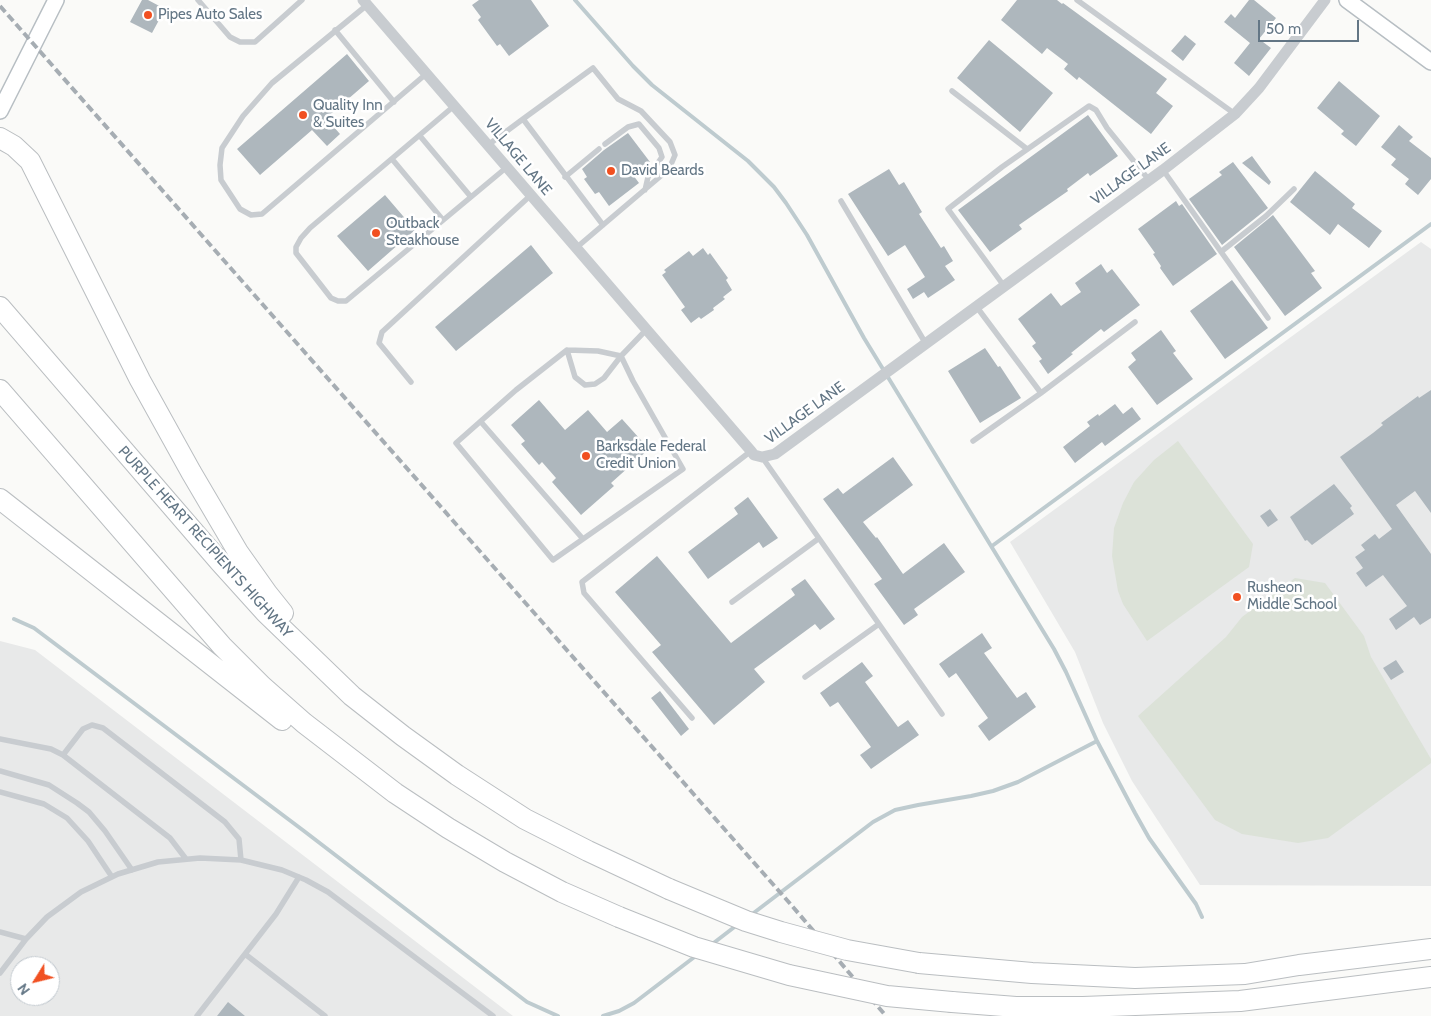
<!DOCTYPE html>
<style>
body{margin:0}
#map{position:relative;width:1431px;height:1016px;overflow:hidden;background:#fafaf8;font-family:Cabin,sans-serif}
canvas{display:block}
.north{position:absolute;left:10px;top:956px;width:50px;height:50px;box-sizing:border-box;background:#fff;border:1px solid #c1c8ce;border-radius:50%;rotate:234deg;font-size:14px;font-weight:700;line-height:20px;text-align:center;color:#637685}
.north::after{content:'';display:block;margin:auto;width:18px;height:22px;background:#f15021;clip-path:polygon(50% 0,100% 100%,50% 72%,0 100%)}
.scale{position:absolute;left:1258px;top:20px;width:101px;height:22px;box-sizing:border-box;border:2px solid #637685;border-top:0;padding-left:6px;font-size:15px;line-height:18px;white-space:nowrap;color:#637685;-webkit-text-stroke:4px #fff;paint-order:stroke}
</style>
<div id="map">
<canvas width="1431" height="1016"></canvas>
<div class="north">N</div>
<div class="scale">50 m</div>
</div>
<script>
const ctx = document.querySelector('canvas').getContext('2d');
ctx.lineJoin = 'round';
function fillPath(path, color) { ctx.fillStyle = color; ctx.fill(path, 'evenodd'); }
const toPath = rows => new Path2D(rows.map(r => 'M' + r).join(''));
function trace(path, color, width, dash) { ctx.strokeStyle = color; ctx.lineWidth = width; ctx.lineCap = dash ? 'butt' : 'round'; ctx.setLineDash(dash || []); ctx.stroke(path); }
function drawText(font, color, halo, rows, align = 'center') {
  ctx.font = font + ' Cabin,sans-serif'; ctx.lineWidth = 5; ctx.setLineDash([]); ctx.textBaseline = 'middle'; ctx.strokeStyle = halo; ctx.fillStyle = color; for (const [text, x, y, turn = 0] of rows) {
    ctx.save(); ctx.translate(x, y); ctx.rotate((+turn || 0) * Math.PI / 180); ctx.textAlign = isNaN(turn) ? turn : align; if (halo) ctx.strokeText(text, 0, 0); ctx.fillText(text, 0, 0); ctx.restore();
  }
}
const built = toPath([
 [1421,242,1431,249,1431,886,1200,885,1132,781,1103,723,1075,652,1010,542],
 [0,641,35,650,513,1016,0,1016],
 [20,966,50,966,50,996,20,996]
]);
const green = toPath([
 [1178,441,1253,544,1249,567,1147,641,1123,604,1118,591,1112,556,1114,528,1123,503,1134,482,1154,460],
 [1295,578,1325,583,1364,636,1371,657,1431,759,1431,763,1328,838,1298,843,1242,834,1215,820,1138,716,1226,637,1242,617]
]);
const stream = toPath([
 [575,0,633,66,652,85,748,161,774,187,786,203,807,235,864,338,1054,649,1066,672,1097,741,1135,813,1149,838,1196,904,1202,917],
 [992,546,1431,224],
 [14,619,34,628,304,831,510,989,527,1002,558,1016],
 [751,915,873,822,895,810,918,805,971,796,993,791,1018,782,1097,741],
 [711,945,737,925],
 [603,1016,619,1011,634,1003,697,955]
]);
const building = toPath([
 [142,0,148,0,165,9,152,33,130,22],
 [479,0,531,0,549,26,509,56,500,44,497,46,478,20,481,17,472,5],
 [1017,0,1057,0,1062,4,1063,3,1167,79,1156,93,1173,106,1151,134,1079,77,1077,80,1064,69,1068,64,1047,48,1042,54,1001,20],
 [1249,0,1254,0,1276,18,1259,39,1271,48,1249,76,1234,63,1250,43,1224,22,1231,14,1235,18],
 [1185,35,1196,44,1183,61,1171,51],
 [989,40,1053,93,1020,132,957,78],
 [347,54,369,81,326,118,340,134,327,146,312,130,260,175,237,149],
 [1339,81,1380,116,1356,146,1341,134,1344,131,1317,108],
 [1088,115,1118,156,1090,176,1088,173,1067,189,1068,191,1019,225,1022,229,990,252,958,210],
 [1399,125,1413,137,1409,141,1431,158,1431,179,1418,195,1405,184,1409,179,1391,165,1396,159,1381,147],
 [628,133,650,162,633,175,639,183,609,206,599,192,595,194,584,179,587,177,582,169,604,150],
 [1252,156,1271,182,1269,185,1242,163],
 [1233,162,1268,208,1222,245,1189,199,1222,175,1219,172],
 [889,169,899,185,904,182,922,212,919,214,941,248,944,246,953,261,945,266,955,280,928,298,924,292,913,299,907,289,925,277,905,245,888,256,848,194],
 [1315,171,1355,204,1352,208,1382,231,1369,248,1338,224,1330,235,1290,202],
 [385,195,415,230,368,271,337,236],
 [1176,201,1179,206,1182,204,1217,254,1173,286,1160,268,1161,266,1153,254,1155,253,1138,229],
 [1273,215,1315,271,1311,273,1322,288,1285,316,1234,247],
 [531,245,553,273,456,351,435,327],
 [703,248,708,255,710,253,728,278,726,280,732,290,723,297,725,299,713,308,714,310,701,319,699,317,691,323,681,310,685,307,662,275,666,272,664,270,689,251,693,256],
 [1101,264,1107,273,1112,269,1140,305,1104,332,1101,329,1071,353,1073,354,1048,374,1039,361,1042,359,1032,346,1036,343,1018,319,1051,293,1061,306,1081,292,1075,283],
 [1232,280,1268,328,1225,359,1190,311],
 [1161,330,1176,351,1173,353,1193,379,1157,405,1128,367,1136,360,1131,353],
 [985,348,998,367,1000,366,1021,398,980,423,948,371],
 [1431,390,1431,513,1415,491,1396,505,1431,554,1431,618,1420,625,1414,617,1396,630,1389,619,1407,606,1383,575,1366,587,1356,573,1363,568,1355,557,1365,550,1361,545,1375,534,1379,539,1392,529,1340,457,1373,433,1383,425,1381,423,1418,396,1419,398],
 [539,400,565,430,588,410,607,432,622,419,649,449,611,483,614,486,581,515,552,482,556,478,542,462,539,465,521,444,525,441,511,425],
 [1115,404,1123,414,1132,407,1141,419,1105,446,1102,442,1075,463,1063,447,1090,426,1087,422,1098,414,1099,416],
 [893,457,913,485,863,522,876,538,877,537,903,574,944,543,965,572,914,609,918,615,904,625,874,584,882,579,823,499,838,488,843,494],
 [1334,484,1352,506,1350,508,1354,514,1312,545,1307,540,1305,541,1290,517],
 [748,497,778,538,763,548,759,542,708,579,688,552,738,514,734,508],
 [1270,509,1278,520,1268,527,1260,516],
 [657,556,731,643,795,595,791,589,805,579,835,619,820,630,815,624,754,669,765,682,714,725,652,652,661,645,615,592],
 [982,633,992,648,984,653,1017,698,1026,692,1036,707,989,741,978,726,988,718,956,673,949,678,939,664],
 [1396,660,1404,672,1391,680,1383,668],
 [862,662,873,676,865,682,898,727,908,720,919,735,871,769,860,755,871,747,838,702,830,707,820,693],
 [660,691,689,729,681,736,651,698],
 [228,1002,245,1016,217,1016]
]);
const lane = toPath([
 [198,0,230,37,240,42,255,42,302,0],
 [1077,0,1235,114],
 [367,5,272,83,243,116,222,148,220,165,221,180,240,209,251,215,262,214,426,74],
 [335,30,394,102],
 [952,91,1027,149],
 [454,106,310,228,301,238,296,247,296,253,331,298,338,301,346,301,507,167],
 [420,136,471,197],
 [605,144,628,127,639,124,659,148,662,157,648,177,645,190],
 [488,145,523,119],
 [392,159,443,220],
 [1163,170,1268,318],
 [565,177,599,149],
 [841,201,926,344],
 [576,248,603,225,669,169,675,155,670,142,641,111,618,99,593,68,523,119,603,225],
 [1222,251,1266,216,1294,189],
 [1004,286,948,209,1002,167,1089,106,1096,110,1107,128,1149,180],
 [567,350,575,377,585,385,595,384,604,378,621,356,598,351,567,350,516,390,456,443,553,560,683,469,633,381,621,356,647,329],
 [411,382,379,343,382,332,531,195],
 [1041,393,1135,322],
 [481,422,583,539],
 [973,441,1041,393,976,306],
 [762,457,942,714],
 [732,602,818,539],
 [805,677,879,624],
 [692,718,584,593,582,582,751,451],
 [0,739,51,749,63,755,170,838,186,859],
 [63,755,83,729,92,725,103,728,225,822,239,839,241,860],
 [0,771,49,785,77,803,89,812,105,831,132,870],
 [0,792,44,804,67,818,88,841,112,877],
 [0,932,26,939],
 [245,954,325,1016],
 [0,973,26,939,47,917,81,892,118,874,158,862,200,858,241,860,282,870,306,880,328,892,493,1016],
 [197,1016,276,914,299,877]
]);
const street = toPath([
 [363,0,751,451,754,455,762,457,775,454,1163,170,1235,114,1259,88,1325,0]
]);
const secondary = toPath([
 [1347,0,1431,62],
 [0,111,56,0]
]);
const highway = toPath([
 [0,138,14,146,30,161,140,380,191,472,238,552,267,593,283,613],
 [0,307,219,561,266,613,352,696,403,736,457,775,525,819,588,851,669,889],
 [0,390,222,646,262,686,304,723,395,793,448,828,505,862,562,892,619,917],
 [0,499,282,720],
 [919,963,1032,973,1135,978,1245,974,1299,965,1431,949],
 [952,1002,1016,1007,1083,1007,1240,1001,1431,977]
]);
const rail = toPath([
 [0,6,793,907,886,1016]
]);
const highwayBridge = toPath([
 [669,889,746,921,781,932,847,950,919,963],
 [619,917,694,947,789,975,887,996,952,1002]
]);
const markers = [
 [148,15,5,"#f15021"],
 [303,115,5,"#f15021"],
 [611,171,5,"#f15021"],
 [376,233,5,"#f15021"],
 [586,456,5,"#f15021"],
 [1237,597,5,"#f15021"]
];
const poiNames = [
 ["Pipes Auto Sales",158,15],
 ["Quality Inn",313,106],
 ["& Suites",313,123],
 ["David Beards",621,171],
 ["Outback",386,224],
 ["Steakhouse",386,241],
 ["Barksdale Federal",596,447],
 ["Credit Union",596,464],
 ["Rusheon",1247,588],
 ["Middle School",1247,605]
];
const streetNames = [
 ["VILLAGE LANE",518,157,50],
 ["VILLAGE LANE",1131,174,-36],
 ["VILLAGE LANE",805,413,-36],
 ["PURPLE HEART RECIPIENTS HIGHWAY",205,542,48]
];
fillPath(built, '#e8e9e9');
fillPath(green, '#dce2d8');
trace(stream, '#becbcf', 4);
fillPath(building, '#aeb7bd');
trace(secondary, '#b7bec3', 18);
trace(highway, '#babec1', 22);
trace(lane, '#c8ccd0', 5.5);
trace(street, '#c8ccd0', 11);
trace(secondary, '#fff', 15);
trace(highway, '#fff', 20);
trace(rail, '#a6adb3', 4, [8, 4]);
trace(highwayBridge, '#babec1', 22, []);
trace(highwayBridge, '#fff', 20);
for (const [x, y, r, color] of markers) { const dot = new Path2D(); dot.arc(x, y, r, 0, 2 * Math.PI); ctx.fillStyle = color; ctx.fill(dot); trace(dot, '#fff', 2); }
drawText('15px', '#637685', '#fff', poiNames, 'left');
drawText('15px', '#637685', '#fff', streetNames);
</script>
